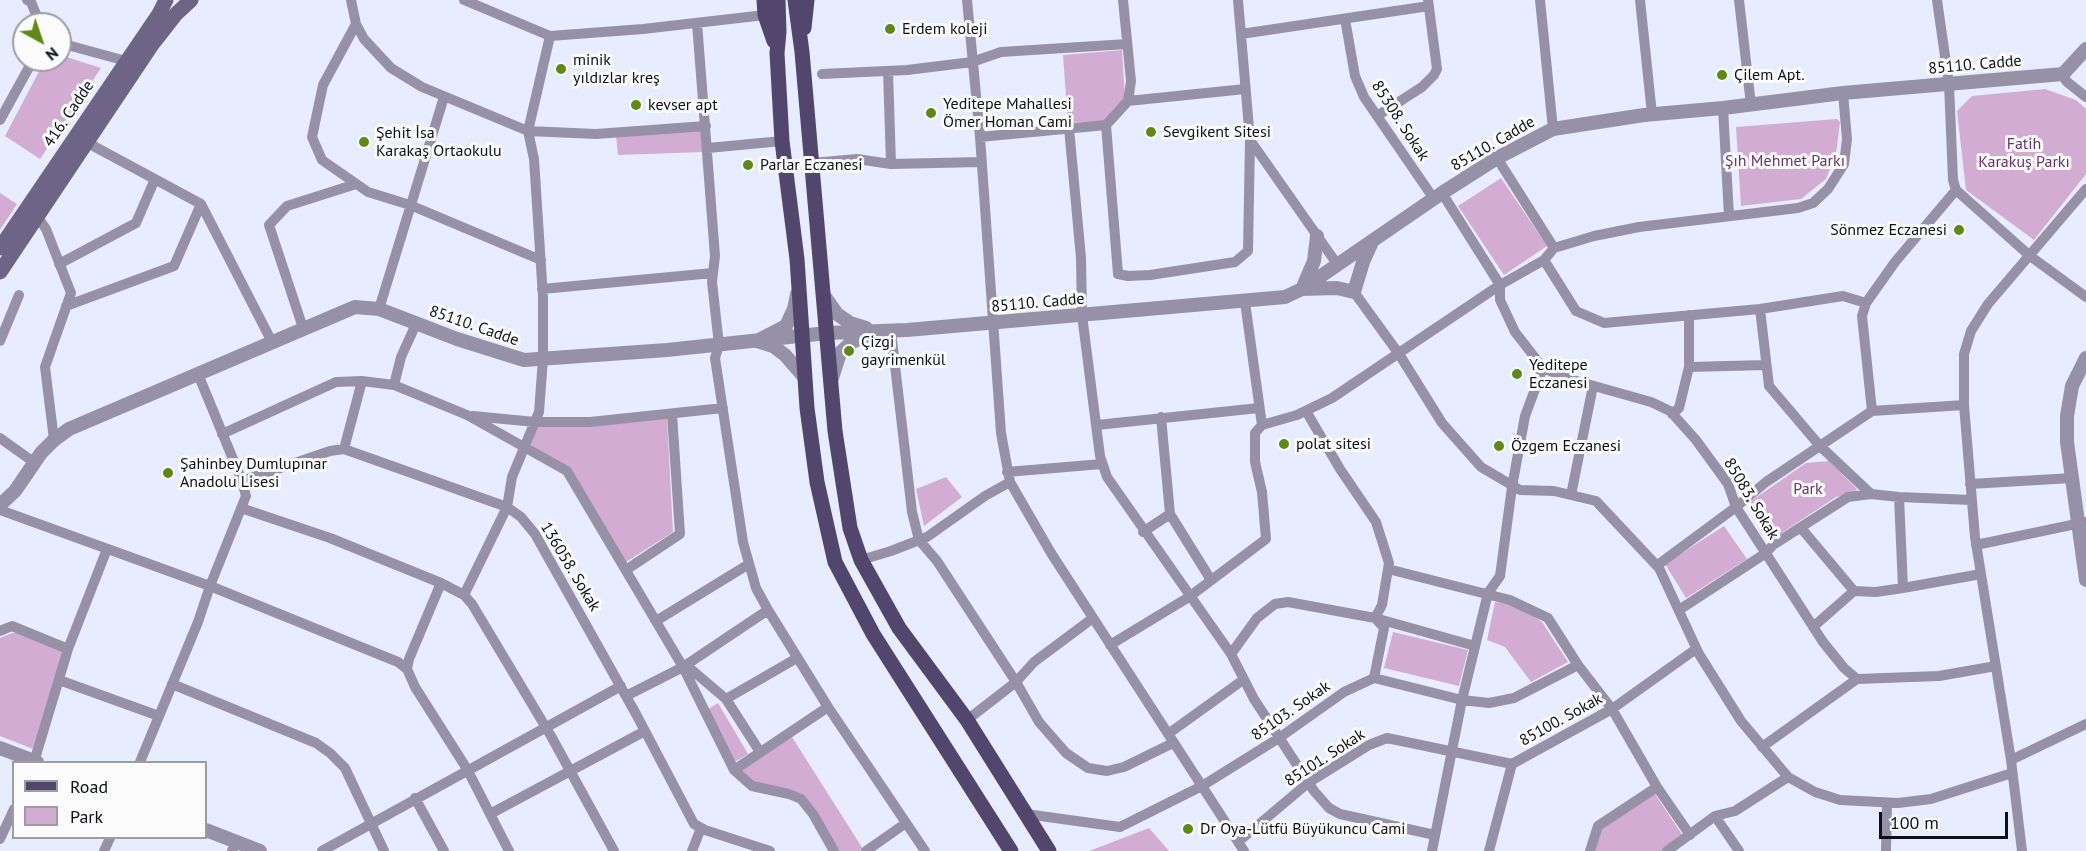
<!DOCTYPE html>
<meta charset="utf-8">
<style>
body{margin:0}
#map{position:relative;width:2086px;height:851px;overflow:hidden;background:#e7edff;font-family:"PT Sans",sans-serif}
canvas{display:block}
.legend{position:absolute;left:12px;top:761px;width:195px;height:78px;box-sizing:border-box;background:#fbfbfb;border:2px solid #9c9da0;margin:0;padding:8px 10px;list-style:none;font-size:18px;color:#0d1017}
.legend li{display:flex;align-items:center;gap:12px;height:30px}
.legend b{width:30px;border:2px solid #9c9da0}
.north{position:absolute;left:12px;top:12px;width:60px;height:60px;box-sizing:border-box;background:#fbfbfb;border:2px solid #9c9da0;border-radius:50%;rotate:140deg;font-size:16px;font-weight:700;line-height:24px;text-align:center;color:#0d1017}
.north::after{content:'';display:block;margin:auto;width:21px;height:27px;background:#5f8916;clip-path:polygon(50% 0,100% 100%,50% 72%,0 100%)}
.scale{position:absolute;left:1879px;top:812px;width:129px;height:27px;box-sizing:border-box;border:3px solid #0d1017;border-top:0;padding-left:8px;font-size:18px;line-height:21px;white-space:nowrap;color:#0d1017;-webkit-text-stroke:4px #fbfbfb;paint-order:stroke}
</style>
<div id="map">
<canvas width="2086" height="851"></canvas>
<ul class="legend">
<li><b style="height:8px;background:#52466d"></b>Road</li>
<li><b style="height:16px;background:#d2acd3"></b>Park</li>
</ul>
<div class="north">N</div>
<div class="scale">100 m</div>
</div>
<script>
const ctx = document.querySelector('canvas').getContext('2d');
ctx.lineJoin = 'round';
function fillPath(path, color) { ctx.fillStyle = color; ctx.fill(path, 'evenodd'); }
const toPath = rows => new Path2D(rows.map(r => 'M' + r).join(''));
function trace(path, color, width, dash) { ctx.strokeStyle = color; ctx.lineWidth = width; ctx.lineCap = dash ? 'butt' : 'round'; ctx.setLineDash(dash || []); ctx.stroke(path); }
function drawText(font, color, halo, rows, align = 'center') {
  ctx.font = font + ' "PT Sans",sans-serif'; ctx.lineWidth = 6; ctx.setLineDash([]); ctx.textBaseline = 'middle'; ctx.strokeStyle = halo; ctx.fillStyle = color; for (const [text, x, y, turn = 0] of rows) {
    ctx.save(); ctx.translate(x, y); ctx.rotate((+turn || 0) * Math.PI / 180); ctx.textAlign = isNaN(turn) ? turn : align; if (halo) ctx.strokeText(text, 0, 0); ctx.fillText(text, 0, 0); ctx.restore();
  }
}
const green = toPath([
 [1122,50,1125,98,1103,121,1068,123,1063,55],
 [60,55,101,68,40,159,5,136,45,60,60,60],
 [2045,89,2076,100,2086,109,2086,174,2034,240,1966,190,1957,111,1972,96],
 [1837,119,1840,122,1836,154,1826,179,1801,199,1741,206,1736,127],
 [703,129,704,152,618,155,616,135],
 [1501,178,1547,246,1504,275,1458,206],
 [0,193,17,204,0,230],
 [667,418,673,532,626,562,571,470,530,446,539,425],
 [1829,461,1857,489,1853,493,1836,497,1774,538,1770,538,1750,506,1751,501,1806,463],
 [946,477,962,497,924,526,916,489],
 [1724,526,1747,559,1686,598,1665,564],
 [1495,602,1518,605,1542,622,1568,662,1531,682,1505,647,1487,640],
 [23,632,63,650,33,749,0,736,0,638,12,633],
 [1393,632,1468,650,1459,686,1384,668],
 [718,703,748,754,733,763,705,711],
 [792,737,863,849,860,851,837,851,801,795,754,782,740,770],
 [1655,794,1683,836,1665,851,1595,851,1600,830],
 [1149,828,1169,851,1089,851]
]);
const minor = toPath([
 [27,0,31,2,40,24],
 [351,0,356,24,364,39,391,68,422,87,528,131,596,134,706,126],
 [464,0,550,36,643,29,765,15],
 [967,0,980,137,1106,125,1128,101,1131,81,1123,0],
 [1540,0,1553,129],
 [1640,0,1652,114],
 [1739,0,1751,105],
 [1937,0,1949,84,1953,180,1956,190,2030,256,2086,297],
 [1345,19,1355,76,1364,97,1434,199],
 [697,23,715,256,712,282,719,345,715,358,743,542,756,588,768,610,828,707,925,851],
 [356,24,323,85,312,137,322,160,368,192,410,205,541,260],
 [1241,34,1429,6],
 [60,43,126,61],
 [888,71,891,164],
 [822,74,907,70,972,62,1001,52,1127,44],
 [2063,74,2066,81,2086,97],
 [1128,101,1245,89],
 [1723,108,1729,216],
 [1377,116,1422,87,1434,75,1437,69,1428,0],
 [0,120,33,60],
 [1106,125,1118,274,1128,276,1150,275,1235,262,1248,251,1250,140,1238,0],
 [1069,128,1081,258,1082,315,1100,456,1107,477,1231,654,1254,699,1314,791,1329,808,1340,814,1435,835],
 [980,137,1001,433,1010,482,1051,553,1244,851],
 [1250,140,1337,264],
 [86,142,201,204,272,342],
 [708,148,782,141],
 [1497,158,1554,248],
 [812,163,857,159,891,164,981,162],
 [1442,193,1500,285,1500,300,1515,332,1543,368,1573,380,1651,402,1670,411,1696,440,1728,484,1736,507,1823,642,1844,668,1857,679,1939,676,1996,666],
 [37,216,46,229,71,293,45,367,54,440],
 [1544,260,1576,311,1604,323,1760,309,1843,296,1866,303],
 [59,264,136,223,155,179],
 [542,289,713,273],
 [1354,292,1399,354,1442,423,1481,467,1520,490,1554,491,1596,501,1659,568],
 [66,306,174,266,201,204],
 [379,309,444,97],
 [1760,309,1769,386,1820,446,1871,494],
 [416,324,401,357,394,385,467,415,567,471,683,667,734,770,752,786,789,794,801,799,813,814,834,851],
 [303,328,269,225,287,206,356,184],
 [891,331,912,512,919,540,937,561,1016,682,1039,722,1066,753,1088,768,1107,771,1124,767,1173,743],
 [0,341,19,295],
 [1689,367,1766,365],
 [1964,405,1872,411,1766,482,1736,507,1659,564,1659,568,1699,654,1741,721,1788,777,1815,792,1840,800,1898,803,1931,799,2012,773],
 [1306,411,1340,469,1376,522,1389,563,1382,605,1375,618,1475,646],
 [1872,411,1862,316,1866,303,1895,262,1956,190],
 [1672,414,1679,408,1689,367,1689,315],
 [473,416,535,422,590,422,723,408],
 [1161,417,1170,514,1211,580],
 [1097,425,1259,408],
 [1262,425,1297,415,1332,398,1500,285,1544,260,1554,248,1594,236,1639,227,1798,208,1813,203,1828,189,1844,164,1847,139,1843,93],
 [222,434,336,382,362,381,394,385],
 [0,438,35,463],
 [344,449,362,381],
 [1007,472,1102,464],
 [242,481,330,451,344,449,507,507,521,517,535,534,636,714,694,824,705,830,770,851],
 [1970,484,2072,478],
 [1571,495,1593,386],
 [1899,497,1903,588],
 [241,508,330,538,441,583,464,595,472,604,551,736,614,851],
 [0,510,210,586,398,662,407,669,415,687,467,769,509,851],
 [1801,528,1854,591,1876,592,1903,588,1981,574],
 [1143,532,1170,514],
 [1976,545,2086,522],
 [861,560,891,551,927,537,985,496,1010,482],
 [1388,569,1510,600,1548,618,1578,665,1612,709,1657,787,1690,835],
 [626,570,680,534,672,414],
 [464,595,507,507,512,477,539,412,543,359,543,297,534,159,528,131,550,36],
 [1679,610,1766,553,1773,545,1848,497,1871,494,1899,497,1971,500],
 [656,621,749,564],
 [1813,627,1854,591],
 [0,631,12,626,68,649],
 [1110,645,1189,597,1266,539,1262,492,1255,462,1255,433,1262,425,1245,302],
 [1231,654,1257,618,1275,604,1288,602,1375,618,1384,628,1374,678],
 [686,665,726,699,760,752],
 [407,669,409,659,441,583],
 [59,680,159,716],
 [172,684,316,743,330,753,345,768,384,851],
 [626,696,683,667,768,610],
 [726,699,797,658],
 [967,720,1016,682,1034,662,1093,618],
 [1168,734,1243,680],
 [1762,747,1857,679],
 [2011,760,2086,724],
 [34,762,68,649,107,549],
 [140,762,198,622,210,586,246,496,242,481,198,374],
 [734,770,828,707],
 [415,798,444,851],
 [490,814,645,731],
 [1026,814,1120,827,1202,786,1279,738,1344,692,1374,678,1462,700,1489,703,1514,698,1578,665],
 [1715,816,1739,851],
 [0,839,14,809],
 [1238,842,1308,783,1369,745,1387,738,1512,764],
 [104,851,110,838],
 [232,851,236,842],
 [322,851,621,686],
 [692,851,701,828],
 [866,851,906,823],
 [1432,851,1462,700,1488,593,1500,576,1512,487,1525,416,1543,368],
 [1489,851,1512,764,1612,709,1696,649],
 [1590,851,1598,826,1657,787],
 [1667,851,1715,816,1735,811,1788,777],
 [1886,851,1887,803],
 [2022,851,2011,760,1975,537,1964,405,1964,354,1971,331,1988,304,2086,189]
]);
const tertiary = toPath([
 [1303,287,1314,261,1317,236],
 [1302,289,1337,288,1354,292,1363,262,1372,242],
 [797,294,794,309,786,326,757,341,773,346,785,355,805,378],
 [823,294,837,314,850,323,866,328],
 [2086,358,2072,386,2067,416,2067,442,2086,580],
 [832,378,840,353,852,342,867,336],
 [0,505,15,491,41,453,54,440,69,429,355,307,379,309,457,339,524,360,667,350,827,333,907,330,1285,297,1302,289,1442,193,1497,158,1553,129,1644,115,1723,108,1843,93,2063,74,2086,49],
 [0,748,37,762],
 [206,830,260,851]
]);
const secondary = toPath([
 [0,248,159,14,166,0],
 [0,272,151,46,176,14,191,0]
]);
const primary = toPath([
 [764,0,765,15,774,41],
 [778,0,779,32,777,53,782,141,797,259,807,408,817,482,835,562,873,634,1011,851],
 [795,0,802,52,835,431,850,528,861,560,899,628,967,720,1049,851],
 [804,28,807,0]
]);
const markers = [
 [890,29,6,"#5f8916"],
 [561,69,6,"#5f8916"],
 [1722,75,6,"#5f8916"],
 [636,105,6,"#5f8916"],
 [931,113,6,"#5f8916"],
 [1151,132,6,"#5f8916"],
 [364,142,6,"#5f8916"],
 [748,165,6,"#5f8916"],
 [1959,230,6,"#5f8916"],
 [849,351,6,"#5f8916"],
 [1517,374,6,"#5f8916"],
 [1284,444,6,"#5f8916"],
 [1499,446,6,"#5f8916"],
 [168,473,6,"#5f8916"],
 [1188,829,6,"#5f8916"]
];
const poiNames = [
 ["Erdem koleji",902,29],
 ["minik",573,60],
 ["yıldızlar kreş",573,78],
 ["Çilem Apt.",1734,75],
 ["Yeditepe Mahallesi",943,104],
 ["Ömer Homan Cami",943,122],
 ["kevser apt",648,105],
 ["Sevgikent Sitesi",1163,132],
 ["Şehit İsa",376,133],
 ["Karakaş Ortaokulu",376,151],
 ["Parlar Eczanesi",760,165],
 ["Sönmez Eczanesi",1947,230,"right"],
 ["Çizgi",861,342],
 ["gayrimenkül",861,360],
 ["Yeditepe",1529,365],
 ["Eczanesi",1529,383],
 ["polat sitesi",1296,444],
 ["Özgem Eczanesi",1511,446],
 ["Şahinbey Dumlupınar",180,464],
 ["Anadolu Lisesi",180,482],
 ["Dr Oya-Lütfü Büyükuncu Cami",1200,829]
];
const streetNames = [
 ["85110. Cadde",1975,65,-5],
 ["416. Cadde",69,114,-56],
 ["85308. Sokak",1400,121,57],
 ["85110. Cadde",1493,144,-30],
 ["85110. Cadde",1038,303,-5],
 ["85110. Cadde",474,326,19],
 ["85083. Sokak",1751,499,59],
 ["136058. Sokak",570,567,59],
 ["85103. Sokak",1291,711,-35],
 ["85100. Sokak",1561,720,-29],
 ["85101. Sokak",1325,758,-33]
];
const parkNames = [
 ["Fatih",2024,144],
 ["Karakuş Parkı",2024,162],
 ["Şıh Mehmet Parkı",1785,161],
 ["Park",1808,489]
];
fillPath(green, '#d2acd3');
trace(minor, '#9791a8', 10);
trace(tertiary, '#9791a8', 14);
trace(secondary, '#6e6586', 15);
trace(primary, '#52466d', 15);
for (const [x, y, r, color] of markers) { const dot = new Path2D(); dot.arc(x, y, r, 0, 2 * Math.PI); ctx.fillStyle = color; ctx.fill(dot); trace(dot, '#fbfbfb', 2); }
drawText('16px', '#0d1017', '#fbfbfb', poiNames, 'left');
drawText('16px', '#0d1017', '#fbfbfb', streetNames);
drawText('16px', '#68336a', '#fbfbfb', parkNames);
</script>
